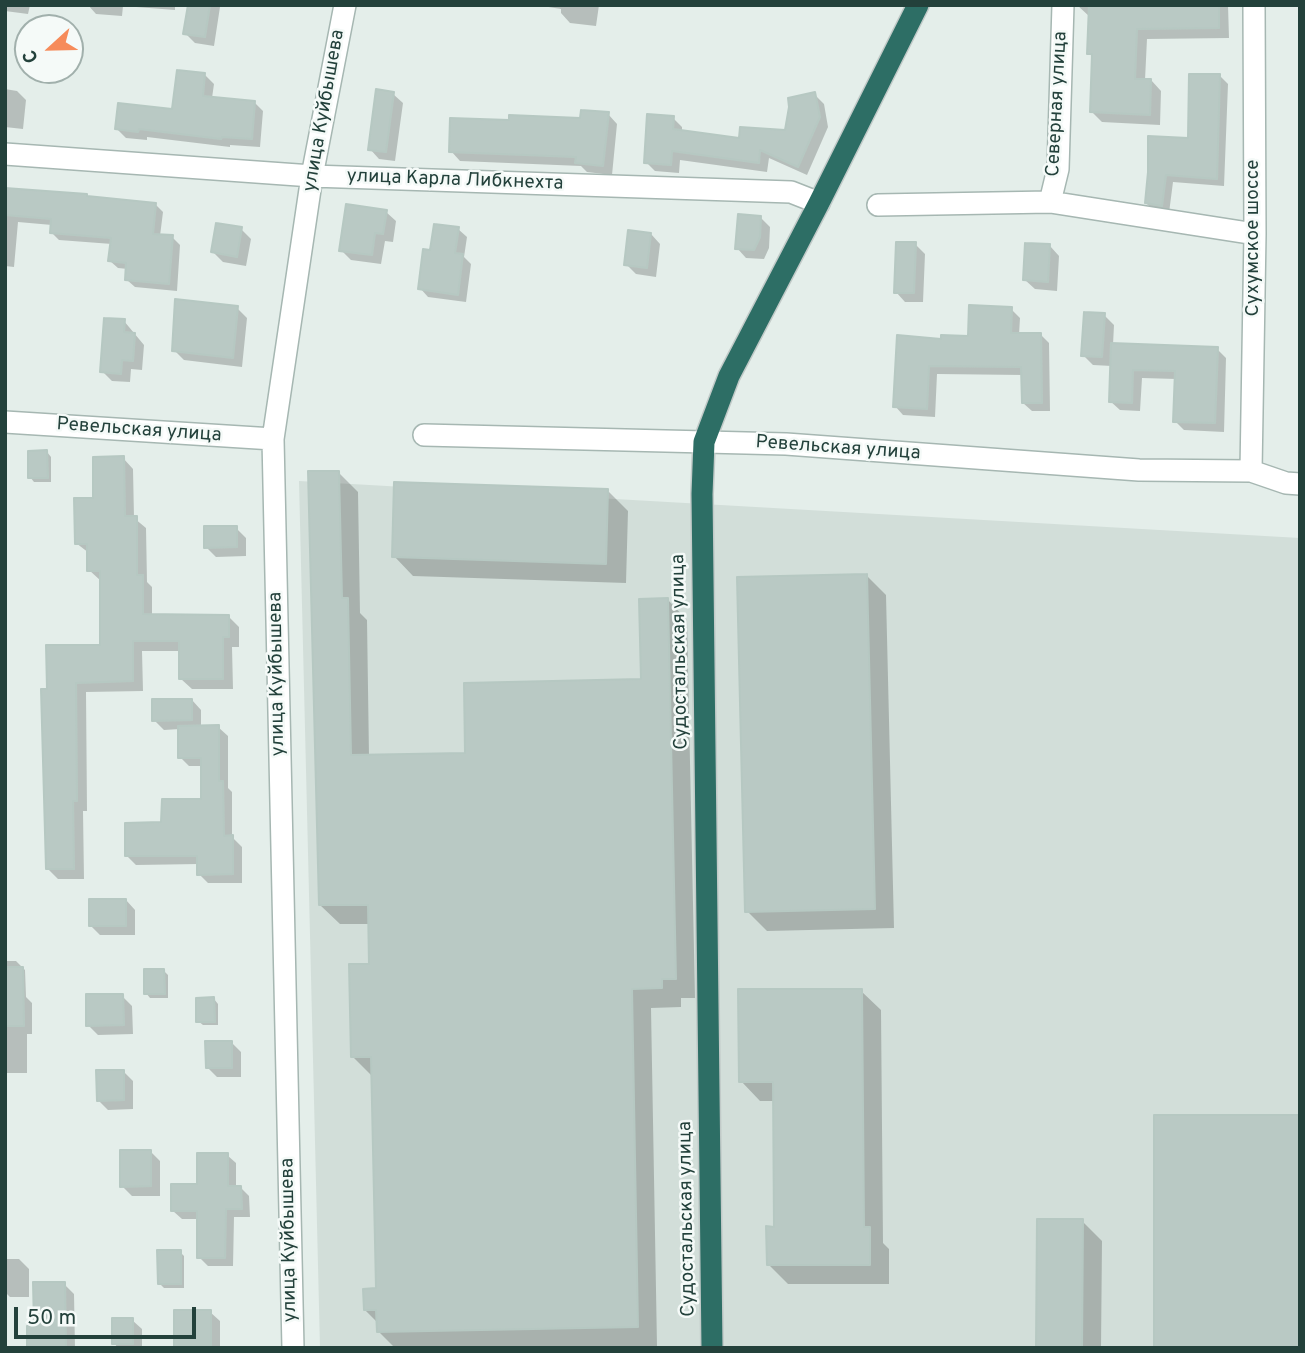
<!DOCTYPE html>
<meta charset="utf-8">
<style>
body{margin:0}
#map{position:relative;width:1305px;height:1353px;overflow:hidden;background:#e4eeea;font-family:Overpass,sans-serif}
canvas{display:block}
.frame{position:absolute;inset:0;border:7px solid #23413b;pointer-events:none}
.north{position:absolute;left:14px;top:14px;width:70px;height:70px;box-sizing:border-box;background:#f5faf8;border:2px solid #a1b0ac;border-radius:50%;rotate:248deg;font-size:19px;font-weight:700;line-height:28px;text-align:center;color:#23413b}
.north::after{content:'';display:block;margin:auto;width:24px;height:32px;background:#f68b5a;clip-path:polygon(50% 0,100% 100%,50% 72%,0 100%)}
.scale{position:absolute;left:14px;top:1307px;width:182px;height:32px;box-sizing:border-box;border:4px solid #23413b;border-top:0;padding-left:9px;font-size:21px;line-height:24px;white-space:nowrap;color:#23413b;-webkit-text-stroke:5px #f5faf8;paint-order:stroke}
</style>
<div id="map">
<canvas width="1305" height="1353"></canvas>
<div class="frame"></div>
<div class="north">С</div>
<div class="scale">50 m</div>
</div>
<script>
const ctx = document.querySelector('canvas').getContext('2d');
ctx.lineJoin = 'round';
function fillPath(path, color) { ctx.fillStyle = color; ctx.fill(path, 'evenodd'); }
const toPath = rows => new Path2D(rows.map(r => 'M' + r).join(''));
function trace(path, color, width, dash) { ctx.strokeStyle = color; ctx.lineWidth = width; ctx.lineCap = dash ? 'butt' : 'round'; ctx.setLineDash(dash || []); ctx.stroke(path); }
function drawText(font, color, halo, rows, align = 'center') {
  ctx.font = font + ' Overpass,sans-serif'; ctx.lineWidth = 5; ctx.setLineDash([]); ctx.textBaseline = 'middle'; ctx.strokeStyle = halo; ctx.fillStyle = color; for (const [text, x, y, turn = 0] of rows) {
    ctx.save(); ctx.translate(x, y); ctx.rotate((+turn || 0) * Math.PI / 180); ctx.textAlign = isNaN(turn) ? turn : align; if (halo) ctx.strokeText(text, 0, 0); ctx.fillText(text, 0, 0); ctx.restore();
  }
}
const built = toPath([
 [299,481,1300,538,1300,1348,320,1348]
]);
const shadow = toPath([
 [5,5,30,5,28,14,5,11],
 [88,5,175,5,175,10,123,6,122,16,96,14],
 [190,5,218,5,220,7,214,46,195,43,185,33],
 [536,5,599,5,596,26,570,23,561,13,561,9],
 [1077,5,1228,5,1229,38,1147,39,1145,80,1151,80,1161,91,1160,125,1102,122,1091,111,1093,58,1089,53,1090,17],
 [205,75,214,84,212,98,254,102,263,111,260,147,230,145,230,147,147,137,147,140,126,138,117,129,174,110],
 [1220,76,1228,84,1224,186,1173,182,1169,213,1154,211,1146,203,1190,140],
 [5,89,17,91,26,100,23,129,5,127],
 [393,94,403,103,395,161,379,159,370,149],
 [814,94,824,104,828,127,807,175,769,158,767,172,680,160,679,173,655,171,646,162,673,118,682,127,682,132,741,140,786,132],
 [608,114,617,124,612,175,587,172,581,166,460,161,451,151],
 [5,192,155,204,163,212,160,236,172,237,180,245,177,291,135,287,127,280,128,269,118,268,110,261,112,244,59,240,52,233,52,225,18,222,14,267,5,266],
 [386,212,396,221,393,242,385,241,381,264,351,260,341,250],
 [761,218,770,227,769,248,764,259,746,258,737,248],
 [241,229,251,239,246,266,223,262,213,252],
 [458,229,467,237,464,257,471,264,466,302,428,297,420,288,431,251],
 [651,234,660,244,656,277,636,274,626,264],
 [915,244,925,254,923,302,905,302,896,292],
 [1050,246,1059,256,1057,291,1035,289,1025,280],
 [237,308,247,318,242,367,184,360,174,350],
 [1011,309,1020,318,1019,335,1041,335,1049,343,1050,411,1032,411,1023,403,1023,375,937,374,935,417,903,415,895,406,942,341,970,337],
 [1104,315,1114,325,1113,345,1217,349,1226,358,1224,432,1184,430,1175,421,1176,379,1142,378,1140,411,1120,410,1110,401,1112,366,1093,365,1083,355],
 [124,321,144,345,142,370,131,369,130,382,112,381,102,371],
 [47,452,51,457,51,482,34,482,30,477],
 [123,458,133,469,134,518,146,528,147,582,152,587,152,616,229,617,239,627,239,647,232,647,233,689,192,689,181,679,181,651,142,651,143,691,86,692,87,811,83,811,84,879,58,879,48,869,48,691,102,646,101,581,89,570,89,553,76,543,95,500],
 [338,472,358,492,360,613,367,620,369,756,467,754,643,681,668,600,687,620,695,998,681,998,681,1007,651,1008,657,1346,395,1348,378,1331,378,1323,365,1310,378,1290,372,1076,352,1056,371,966,370,924,340,924,320,905],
 [608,491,628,511,626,583,413,576,394,556],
 [236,528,246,538,246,556,216,557,206,547],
 [866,575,886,595,894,928,767,931,747,911],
 [192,700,201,710,201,727,218,727,228,736,228,788,232,792,232,837,242,847,242,883,208,883,199,874,199,864,136,865,127,856,163,824,203,800,203,766,189,766,180,757,180,729,164,730,154,720],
 [126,900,135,910,135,935,100,935,90,925],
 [5,961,16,961,25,970,26,997,32,1003,32,1034,27,1034,27,1073,5,1073],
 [163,970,168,975,168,998,150,998,146,993],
 [861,991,881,1010,883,1243,889,1249,889,1284,788,1284,769,1265,776,1228,775,1101,760,1101,741,1081],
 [122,996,132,1006,133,1034,98,1035,88,1025],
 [214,999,218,1004,218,1025,203,1025,198,1021],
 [231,1042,241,1052,241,1077,217,1077,207,1067],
 [123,1071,133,1081,133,1109,108,1110,98,1100],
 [150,1151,160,1161,160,1196,132,1196,122,1186],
 [227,1155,236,1163,236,1188,241,1188,249,1196,250,1217,234,1217,233,1266,208,1266,199,1257,199,1219,182,1219,173,1211],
 [1082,1221,1102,1241,1101,1348,1038,1348],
 [180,1252,184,1256,184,1288,164,1288,160,1284],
 [5,1259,19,1259,29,1269,29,1297,10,1297,5,1292],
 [64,1284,74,1294,75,1348,29,1348],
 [210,1312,220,1321,220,1348,176,1348],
 [132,1320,142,1329,142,1348,118,1348,114,1343]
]);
const building = toPath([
 [188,5,210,5,205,37,183,34,188,5],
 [1089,5,1219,5,1219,28,1137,29,1135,79,1151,79,1150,115,1090,112,1092,54,1087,54,1089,5],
 [177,70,205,73,203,96,255,101,252,139,222,137,221,139,139,129,138,132,115,129,118,103,172,109,177,70],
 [1189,74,1220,74,1217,179,1166,175,1162,206,1145,203,1148,172,1148,136,1188,138,1189,74],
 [376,89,394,92,386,152,368,150,376,89],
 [815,92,820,117,798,167,760,150,759,163,672,151,671,165,644,163,647,114,674,116,673,129,739,138,740,127,785,130,789,107,788,98,815,92],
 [581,110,609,112,603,166,575,163,576,157,449,152,450,118,509,120,509,115,580,118,581,110],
 [5,188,87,194,87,196,156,203,153,234,173,235,169,284,125,280,126,263,108,261,111,238,50,233,51,219,5,215,5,188],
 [346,204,387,210,383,234,375,233,372,255,339,251,346,204],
 [738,214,761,216,760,237,754,250,735,249,738,214],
 [216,223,242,227,237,257,211,252,216,223],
 [434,224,459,227,455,253,463,254,458,295,418,289,423,249,430,250,434,224],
 [628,230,651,233,647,268,624,265,628,230],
 [896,242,916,242,914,293,894,293,896,242],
 [1025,243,1050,244,1048,282,1023,280,1025,243],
 [175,299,238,306,233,358,172,351,175,299],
 [969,305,1012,307,1011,333,1041,333,1042,403,1022,403,1021,367,929,366,927,409,893,407,897,335,941,339,941,335,968,336,969,305],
 [1084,312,1105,313,1102,357,1081,356,1084,312],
 [104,318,125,319,124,332,135,333,133,361,122,360,121,374,100,372,104,318],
 [1111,343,1218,347,1215,423,1173,422,1175,371,1133,370,1132,403,1109,402,1111,343],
 [47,450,48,478,28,478,28,451,47,450],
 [124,456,125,516,137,516,137,575,143,575,143,614,229,615,229,637,223,637,223,679,179,679,179,641,133,641,133,681,76,683,77,801,73,801,74,869,46,869,41,689,47,689,46,645,100,645,100,571,87,571,87,544,75,544,74,498,93,498,93,457,124,456],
 [308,471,339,471,342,598,348,598,351,755,465,753,464,683,641,679,639,599,668,598,676,979,662,979,662,988,632,989,638,1327,377,1332,376,1310,364,1310,363,1289,376,1288,371,1057,351,1057,349,964,369,964,368,905,319,905,308,471],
 [394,482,608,489,606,564,392,557,394,482],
 [204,526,237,526,237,547,204,548,204,526],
 [867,574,875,909,745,912,737,577,867,574],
 [152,699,192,699,192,720,152,721,152,699],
 [219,725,219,781,223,781,224,836,233,835,233,874,197,875,197,856,125,856,125,823,161,822,162,799,201,799,201,758,178,758,178,726,219,725],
 [89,899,126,899,126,926,89,926,89,899],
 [5,967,23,967,24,1026,5,1026,5,967],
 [144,969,164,969,165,994,144,994,144,969],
 [738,989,862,989,864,1227,870,1227,870,1265,767,1265,766,1226,774,1227,773,1082,739,1082,738,989],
 [86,994,123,994,124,1025,86,1026,86,994],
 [214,997,215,1022,196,1022,196,998,214,997],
 [205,1041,232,1041,232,1068,206,1068,205,1041],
 [96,1070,124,1070,124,1100,97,1101,96,1070],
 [1154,1115,1300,1115,1300,1348,1154,1348,1154,1115],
 [120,1150,151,1150,151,1186,120,1187,120,1150],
 [197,1153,228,1153,228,1186,241,1186,242,1209,226,1209,225,1258,197,1258,197,1211,171,1211,171,1184,197,1184,197,1153],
 [1037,1219,1083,1219,1082,1348,1036,1348,1037,1219],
 [157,1250,181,1250,181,1284,158,1284,157,1250],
 [33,1282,65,1282,66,1348,27,1348,27,1326,34,1326,33,1282],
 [174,1310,211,1310,211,1348,174,1348,174,1310],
 [112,1318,133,1318,133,1344,112,1344,112,1318]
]);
const minor = toPath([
 [5,154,312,176,791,192,819,203],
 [1050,202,1058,169,1063,5],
 [878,205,1050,202,1255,234],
 [5,422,273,439],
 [424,435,786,444,1139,470,1251,471,1286,483,1300,484],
 [1251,471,1255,234,1254,5],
 [293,1348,273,439,312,176,345,5]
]);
const highway = toPath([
 [712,1348,702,494,704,442,729,376,819,203,918,5]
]);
const streetNames = [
 ["Северная улица",1058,104,-87],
 ["улица Куйбышева",325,111,-80],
 ["улица Карла Либкнехта",455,181,2],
 ["Сухумское шоссе",1254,238,-90],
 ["Ревельская улица",139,431,4],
 ["Ревельская улица",838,449,4],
 ["Судостальская улица",681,652,-91],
 ["улица Куйбышева",278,674,-91],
 ["Судостальская улица",688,1219,-91],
 ["улица Куйбышева",290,1240,-91]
];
fillPath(built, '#d2ded9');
fillPath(shadow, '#0003');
fillPath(building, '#b9c9c4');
trace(building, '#b6c8c2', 2);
trace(minor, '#a6b7b2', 24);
trace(highway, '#c1cac8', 24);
trace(minor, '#fff', 21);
trace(highway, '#2d6e65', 21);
drawText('19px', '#23413b', '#f5faf8', streetNames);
</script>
